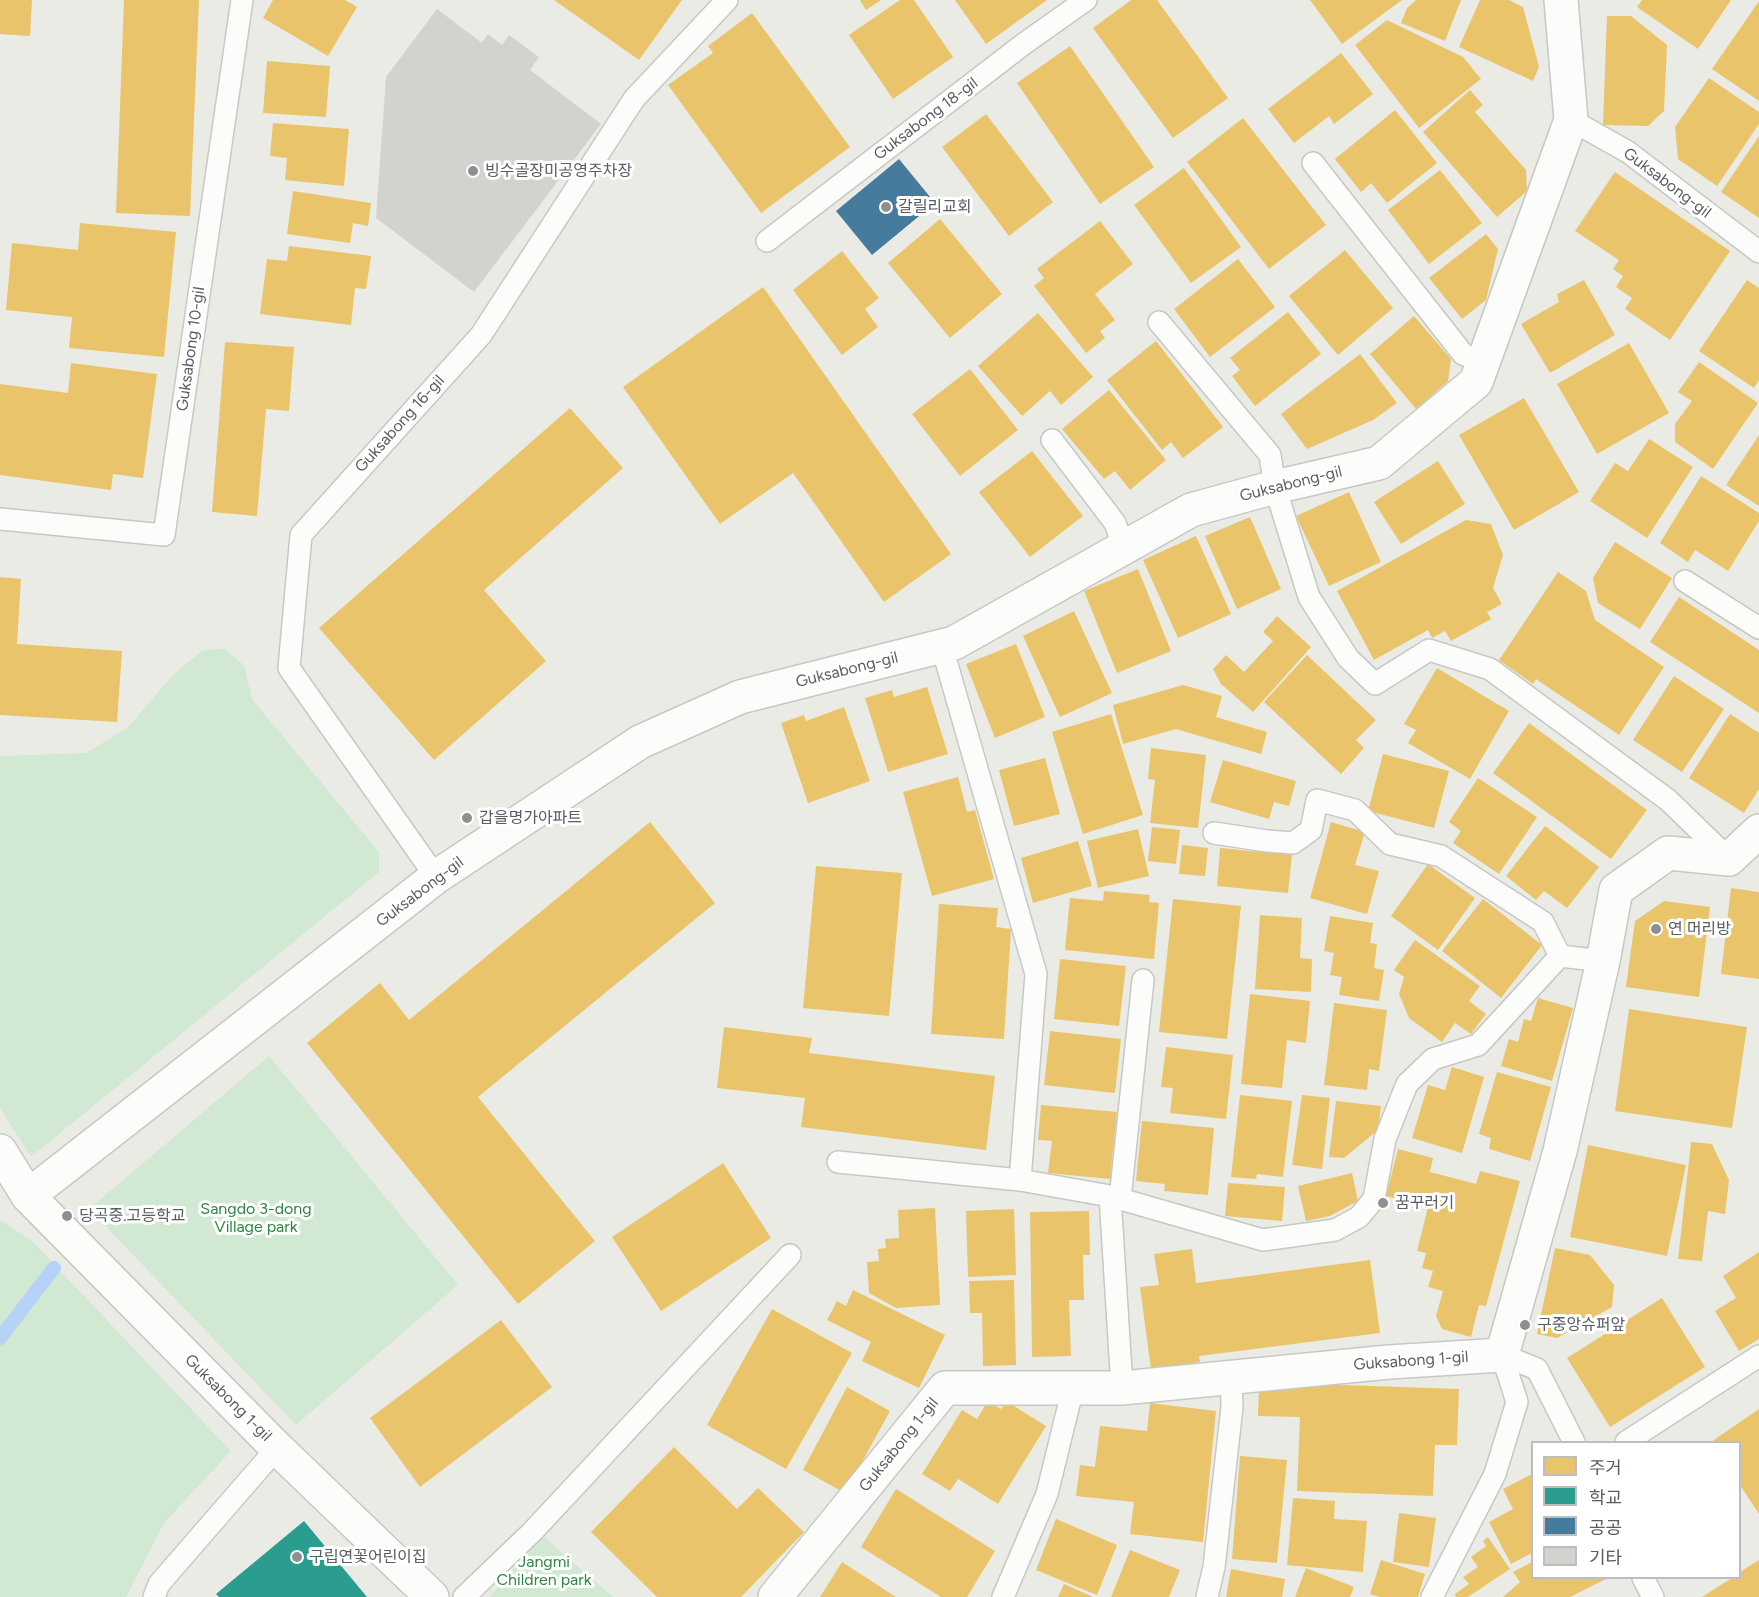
<!DOCTYPE html>
<meta charset="utf-8">
<style>
body{margin:0}
#map{position:relative;width:1759px;height:1597px;overflow:hidden;background:#ebebe5;font-family:Figtree,"Noto Sans KR",sans-serif}
canvas{display:block}
.legend{position:absolute;left:1531px;top:1441px;width:210px;height:138px;box-sizing:border-box;background:#fff;border:2px solid #bdbec1;margin:0;padding:8px 10px;list-style:none;font-size:18px;color:#5a5d64}
.legend li{display:flex;align-items:center;gap:12px;height:30px}
.legend b{width:30px;border:2px solid #bdbec1}
</style>
<div id="map">
<canvas width="1759" height="1597"></canvas>
<ul class="legend">
<li><b style="height:16px;background:#e9c46a"></b>주거</li>
<li><b style="height:16px;background:#2a9d8f"></b>학교</li>
<li><b style="height:16px;background:#457b9d"></b>공공</li>
<li><b style="height:16px;background:#d3d2cf"></b>기타</li>
</ul>
</div>
<script>
const ctx = document.querySelector('canvas').getContext('2d');
ctx.lineJoin = 'round';
function fillPath(path, color) { ctx.fillStyle = color; ctx.fill(path, 'evenodd'); }
const toPath = rows => new Path2D(rows.map(r => 'M' + r).join(''));
function trace(path, color, width, dash) { ctx.strokeStyle = color; ctx.lineWidth = width; ctx.lineCap = dash ? 'butt' : 'round'; ctx.setLineDash(dash || []); ctx.stroke(path); }
function drawText(font, color, halo, rows, align = 'center') {
  ctx.font = font + ' Figtree,"Noto Sans KR",sans-serif'; ctx.lineWidth = 6; ctx.setLineDash([]); ctx.textBaseline = 'middle'; ctx.strokeStyle = halo; ctx.fillStyle = color; for (const [text, x, y, turn = 0] of rows) {
    ctx.save(); ctx.translate(x, y); ctx.rotate((+turn || 0) * Math.PI / 180); ctx.textAlign = isNaN(turn) ? turn : align; if (halo) ctx.strokeText(text, 0, 0); ctx.fillText(text, 0, 0); ctx.restore();
  }
}
const green = toPath([
 [224,649,244,665,252,699,379,852,379,872,31,1157,0,1108,0,756,86,753,127,728,175,673,203,650],
 [269,1056,458,1285,296,1425,89,1209],
 [0,1220,32,1241,231,1451,164,1523,126,1597,0,1597],
 [543,1536,613,1597,489,1597]
]);
const homes = toPath([
 [0,0,32,0,30,36,0,34],
 [124,0,199,0,190,216,116,213],
 [273,0,345,0,357,7,328,56,263,18],
 [554,0,682,0,639,60],
 [860,0,881,0,866,10],
 [900,0,914,0,953,57,893,99,849,35],
 [955,0,1047,0,986,44],
 [1131,0,1157,0,1228,98,1173,138,1093,28],
 [1310,0,1402,0,1342,44],
 [1416,0,1461,0,1445,41,1401,23,1407,8],
 [1480,0,1509,0,1523,7,1539,67,1533,81,1459,47],
 [1642,0,1731,0,1698,49,1637,7],
 [1759,1,1759,101,1712,69],
 [752,13,850,147,761,213,668,85,713,53,708,46],
 [1607,16,1631,16,1667,45,1664,111,1648,126,1603,125],
 [1387,20,1463,57,1481,79,1419,128,1355,45],
 [1070,46,1154,167,1100,204,1017,83],
 [1341,53,1373,94,1334,124,1329,116,1294,143,1268,109],
 [267,61,330,66,326,117,263,113],
 [1709,78,1759,112,1759,124,1717,186,1678,159,1675,127],
 [1470,90,1483,105,1475,112,1526,170,1527,191,1497,217,1423,132],
 [1395,110,1437,163,1387,203,1371,183,1361,192,1335,159],
 [986,114,1053,202,1009,236,942,147],
 [1243,118,1326,225,1269,269,1187,162],
 [273,123,349,129,344,186,285,180,287,158,270,156],
 [1759,136,1759,218,1721,192],
 [1184,168,1241,247,1191,283,1134,205],
 [1440,170,1482,223,1429,264,1388,210],
 [1615,172,1730,251,1670,340,1625,309,1632,298,1616,287,1623,276,1613,269,1619,260,1575,231],
 [293,191,371,203,368,226,353,223,350,243,287,234],
 [940,219,1002,294,950,338,888,263],
 [1100,221,1133,264,1095,294,1115,320,1100,331,1105,338,1086,353,1034,286,1044,278,1037,269],
 [80,223,176,232,164,357,69,348,72,317,6,310,12,243,78,250],
 [1486,234,1498,249,1486,300,1462,319,1429,278],
 [289,246,371,256,366,289,355,288,351,325,260,314,267,259,287,261],
 [1345,250,1393,308,1338,355,1289,296],
 [842,251,879,298,865,309,878,327,842,355,793,290],
 [1238,259,1275,307,1210,357,1174,309],
 [1584,280,1615,335,1550,373,1521,324,1559,302,1557,294],
 [1747,280,1759,288,1759,380,1754,388,1699,351],
 [763,287,951,554,884,602,793,473,720,524,623,387],
 [1288,312,1321,354,1255,406,1232,376,1240,370,1230,358],
 [1038,313,1093,377,1061,405,1050,391,1022,416,978,366],
 [1414,316,1451,359,1448,381,1416,409,1370,354],
 [1156,341,1223,427,1183,458,1171,442,1162,450,1107,380],
 [225,342,294,347,289,411,266,409,257,516,212,512],
 [1629,343,1669,413,1597,454,1557,384],
 [1360,354,1397,403,1373,420,1307,449,1281,414],
 [1699,362,1758,403,1713,469,1675,442,1675,424,1692,401,1678,392],
 [71,363,157,374,143,478,113,474,111,490,0,475,0,384,68,393],
 [970,369,1018,430,960,476,912,414],
 [1109,390,1166,460,1130,490,1115,471,1104,479,1062,429],
 [1524,398,1579,492,1514,530,1459,435],
 [570,408,623,468,484,590,546,661,434,760,319,628],
 [1759,435,1759,506,1726,485],
 [1649,439,1693,467,1647,538,1590,501,1615,463,1628,471],
 [1032,451,1083,516,1030,557,979,492],
 [1438,461,1465,504,1401,544,1374,502],
 [1701,476,1759,513,1759,521,1728,571,1695,550,1688,562,1660,543],
 [1349,492,1381,562,1329,586,1296,516],
 [1250,517,1281,589,1237,609,1205,536],
 [1466,520,1491,524,1503,555,1493,588,1502,604,1487,612,1491,619,1451,641,1445,631,1432,638,1428,630,1374,660,1337,591],
 [1196,536,1231,614,1178,638,1143,560],
 [1615,542,1672,578,1640,629,1598,603,1593,578],
 [1138,569,1171,651,1117,673,1084,591],
 [1558,572,1586,591,1595,620,1664,667,1619,735,1536,679,1533,684,1499,660],
 [0,577,21,579,17,644,122,651,117,722,0,715],
 [1679,597,1759,650,1759,713,1650,642],
 [1074,611,1112,693,1060,717,1023,636],
 [1277,616,1311,647,1253,712,1221,684,1213,669,1226,655,1244,672,1273,641,1263,632],
 [1016,644,1045,717,995,738,966,664],
 [1307,655,1376,720,1356,740,1364,748,1341,774,1264,702],
 [1437,668,1509,711,1470,779,1408,743,1416,730,1404,724],
 [1674,676,1724,709,1682,772,1633,740],
 [1183,685,1222,696,1216,717,1267,732,1261,754,1176,729,1123,744,1113,705],
 [927,687,948,754,888,772,865,698,892,690,894,697],
 [844,707,870,781,808,803,781,723,804,715,806,721],
 [1111,714,1143,815,1083,834,1052,732],
 [1730,714,1759,733,1759,789,1744,813,1689,778],
 [1529,723,1647,810,1611,859,1493,773],
 [1151,748,1206,755,1198,828,1150,823,1155,780,1148,779],
 [1383,754,1449,771,1434,828,1368,811],
 [1045,758,1060,814,1014,826,999,770],
 [1223,760,1296,781,1289,806,1274,802,1269,819,1210,802],
 [958,777,967,812,975,810,994,879,932,896,903,792],
 [1478,778,1537,817,1499,874,1453,843,1461,831,1449,822],
 [650,822,715,903,478,1097,595,1241,518,1304,307,1043,380,983,409,1020],
 [1331,822,1365,832,1355,865,1379,871,1367,914,1310,898],
 [1545,826,1599,867,1567,908,1544,891,1536,900,1506,876],
 [1152,827,1180,830,1176,864,1148,861],
 [1138,829,1149,876,1098,888,1087,841],
 [1078,841,1092,886,1033,903,1021,858],
 [1182,845,1208,848,1205,876,1179,874],
 [1220,848,1292,855,1288,893,1217,886],
 [1428,864,1475,898,1438,950,1391,916],
 [816,866,902,873,889,1016,803,1008],
 [1731,888,1759,892,1759,979,1721,974],
 [1104,891,1150,895,1149,902,1159,903,1154,959,1065,950,1070,898,1103,901],
 [1173,899,1241,906,1227,1039,1159,1032],
 [1483,899,1542,945,1501,998,1442,951],
 [1664,901,1710,907,1699,997,1626,987,1635,921],
 [939,904,998,908,996,927,1011,929,1004,1039,931,1034],
 [1260,915,1302,918,1300,958,1312,959,1311,992,1255,989],
 [1330,916,1373,923,1370,943,1377,944,1374,968,1384,970,1379,1001,1339,995,1342,977,1330,975,1334,953,1324,951],
 [1415,940,1480,986,1469,1001,1486,1014,1471,1034,1455,1023,1442,1042,1409,1018,1399,994,1404,977,1394,970],
 [1060,959,1126,966,1119,1026,1054,1019],
 [1250,994,1310,1001,1306,1043,1287,1040,1282,1088,1241,1084],
 [1538,998,1573,1008,1552,1081,1501,1066,1509,1039,1518,1042,1524,1019,1531,1021],
 [1334,1003,1387,1010,1379,1071,1369,1069,1367,1090,1324,1085],
 [1629,1009,1747,1027,1732,1128,1615,1111],
 [724,1027,812,1038,809,1053,995,1076,986,1150,801,1127,805,1098,717,1088],
 [1050,1031,1121,1039,1115,1093,1044,1085],
 [1166,1047,1233,1055,1226,1119,1170,1113,1173,1088,1161,1087],
 [1452,1067,1484,1077,1462,1153,1412,1138,1428,1085,1445,1090],
 [1497,1072,1551,1087,1530,1161,1489,1149,1491,1138,1479,1134],
 [1240,1095,1292,1101,1283,1177,1257,1174,1256,1179,1231,1177],
 [1302,1095,1330,1098,1322,1169,1292,1165],
 [1336,1101,1381,1106,1378,1130,1344,1158,1329,1157],
 [1041,1105,1117,1112,1110,1179,1048,1173,1052,1141,1038,1140],
 [1142,1121,1214,1128,1208,1195,1164,1191,1165,1184,1136,1181],
 [1691,1142,1712,1144,1729,1180,1725,1214,1708,1211,1702,1261,1678,1259],
 [1588,1145,1686,1165,1667,1256,1570,1237],
 [1398,1149,1433,1158,1430,1172,1476,1184,1480,1171,1520,1181,1486,1306,1479,1305,1471,1337,1442,1329,1436,1316,1443,1291,1428,1287,1433,1271,1422,1268,1426,1253,1417,1251,1428,1207,1386,1196],
 [723,1163,771,1238,661,1311,612,1237],
 [1352,1173,1358,1201,1330,1216,1306,1221,1298,1186],
 [1228,1183,1285,1187,1282,1221,1225,1216],
 [935,1208,940,1305,896,1308,869,1293,867,1262,879,1261,878,1249,886,1248,885,1239,899,1238,898,1210],
 [1014,1209,1016,1275,968,1277,966,1211],
 [1089,1211,1090,1255,1083,1255,1084,1300,1069,1300,1071,1356,1032,1357,1030,1212],
 [1555,1248,1590,1255,1614,1285,1612,1307,1557,1338,1537,1334],
 [1192,1249,1196,1283,1370,1260,1380,1333,1199,1356,1200,1362,1151,1369,1140,1287,1159,1285,1154,1254],
 [1759,1252,1759,1339,1739,1351,1715,1311,1736,1298,1723,1276],
 [1014,1280,1016,1365,983,1366,982,1313,970,1313,969,1281],
 [853,1290,945,1335,919,1388,862,1361,871,1342,827,1320,837,1301,846,1306],
 [1662,1298,1705,1367,1610,1427,1567,1358],
 [772,1309,852,1353,786,1469,707,1425],
 [501,1320,552,1387,420,1487,370,1418],
 [1259,1382,1459,1389,1457,1445,1435,1445,1433,1496,1297,1491,1300,1417,1258,1416],
 [847,1387,890,1411,845,1493,803,1470],
 [988,1401,1001,1409,1006,1401,1046,1426,998,1504,958,1479,950,1491,922,1474,962,1410,977,1419],
 [1150,1403,1216,1411,1203,1542,1130,1534,1134,1502,1076,1496,1080,1465,1095,1467,1100,1426,1147,1431],
 [1759,1409,1759,1514,1740,1485,1740,1442,1711,1442],
 [674,1447,737,1509,758,1488,804,1532,741,1597,657,1597,591,1532],
 [1240,1456,1287,1460,1277,1563,1232,1559],
 [1532,1474,1532,1553,1511,1564,1489,1522,1513,1509,1503,1489],
 [896,1489,995,1551,967,1597,941,1597,861,1547],
 [1293,1498,1335,1501,1334,1519,1367,1521,1363,1572,1287,1565],
 [1399,1513,1436,1518,1429,1567,1393,1562],
 [1056,1519,1117,1545,1097,1595,1036,1570],
 [1488,1537,1510,1569,1468,1597,1456,1597,1455,1594,1469,1584,1463,1577,1478,1567,1471,1557,1486,1546,1483,1541],
 [1130,1550,1180,1570,1169,1597,1111,1597],
 [1381,1560,1425,1574,1418,1597,1380,1597,1370,1594],
 [1759,1560,1759,1597,1702,1597,1732,1578,1740,1578,1740,1572],
 [842,1562,896,1597,820,1597],
 [1532,1562,1532,1578,1608,1578,1570,1597,1503,1597,1520,1582,1513,1572],
 [1306,1568,1354,1587,1350,1597,1295,1597],
 [1231,1569,1285,1579,1282,1597,1226,1597],
 [1064,1584,1093,1597,1058,1597]
]);
const schools = toPath([
 [304,1521,367,1597,219,1597,216,1594]
]);
const public = toPath([
 [899,159,935,203,872,255,836,211]
]);
const stream = toPath([
 [0,1338,54,1268]
]);
const building = toPath([
 [437,9,482,43,488,34,502,45,509,35,539,57,530,70,601,124,474,292,376,218,386,77]
]);
const service = toPath([
 [1571,120,1628,152,1759,252],
 [1313,163,1463,354,1483,363],
 [767,241,1025,43,1086,0],
 [1159,322,1270,455,1275,487,1309,597,1348,658,1375,684,1429,650,1490,669,1668,800,1729,859],
 [1052,440,1115,523,1124,548],
 [0,519,164,535,242,0],
 [1685,581,1759,628],
 [942,647,1036,974,1020,1180],
 [1214,833,1267,841,1293,843,1311,830,1317,800,1355,810,1390,844,1441,856,1543,922,1560,956],
 [436,877,289,668,301,535,481,335,634,99,727,0],
 [1560,956,1603,961],
 [838,1162,1020,1180,1110,1196,1263,1240,1335,1230,1359,1217,1374,1199,1385,1139,1407,1084,1433,1059,1478,1045,1560,956],
 [1110,1196,1122,1388],
 [1120,1199,1143,980],
 [1502,1355,1537,1369,1574,1442],
 [1626,1442,1759,1356],
 [1643,1578,1653,1597],
 [154,1597,159,1584,277,1448],
 [464,1597,532,1532,790,1255],
 [1003,1597,1047,1494,1073,1388],
 [1207,1597,1214,1567,1232,1407,1231,1378],
 [1432,1597,1495,1474,1517,1402,1502,1355]
]);
const minor = toPath([
 [0,1151,28,1196,277,1448,432,1597],
 [28,1196,436,877,640,742,740,697,954,643,1191,510,1275,487,1379,463,1476,382,1571,120,1561,0],
 [775,1597,945,1388,1122,1388,1389,1362,1502,1355,1560,1151,1603,961,1616,890,1668,853,1729,859,1759,831]
]);
const markers = [
 [473,171,6,"#8d8f91"],
 [886,207,6,"#8d8f91"],
 [467,818,6,"#8d8f91"],
 [1656,929,6,"#8d8f91"],
 [1383,1203,6,"#8d8f91"],
 [67,1216,6,"#8d8f91"],
 [1525,1325,6,"#8d8f91"],
 [297,1557,6,"#8d8f91"]
];
const streetNames = [
 ["Guksabong 18-gil",926,119,-37],
 ["Guksabong-gil",1667,183,37],
 ["Guksabong 10-gil",191,349,-82],
 ["Guksabong 16-gil",400,424,-48],
 ["Guksabong-gil",1291,484,-14],
 ["Guksabong-gil",847,670,-14],
 ["Guksabong-gil",420,892,-37],
 ["Guksabong 1-gil",1411,1361,-4],
 ["Guksabong 1-gil",228,1398,45],
 ["Guksabong 1-gil",899,1445,-51]
];
const poiNames = [
 ["빙수골장미공영주차장",485,171],
 ["갈릴리교회",898,207],
 ["갑을명가아파트",479,818],
 ["연 머리방",1668,929],
 ["꿈꾸러기",1395,1203],
 ["당곡중.고등학교",79,1216],
 ["구중앙슈퍼앞",1537,1325],
 ["구립연꽃어린이집",309,1557]
];
const parkNames = [
 ["Sangdo 3-dong",256,1209],
 ["Village park",256,1227],
 ["Jangmi",544,1562],
 ["Children park",544,1580]
];
fillPath(green, '#d1e9d2');
fillPath(homes, '#e9c46a');
fillPath(schools, '#2a9d8f');
fillPath(public, '#457b9d');
trace(stream, '#b7d2f7', 14);
fillPath(building, '#d3d2cf');
trace(service, '#c7c7c6', 24);
trace(minor, '#c7c7c6', 36);
trace(service, '#fcfcfb', 21);
trace(minor, '#fcfcfb', 33);
for (const [x, y, r, color] of markers) { const dot = new Path2D(); dot.arc(x, y, r, 0, 2 * Math.PI); ctx.fillStyle = color; ctx.fill(dot); trace(dot, '#fff', 2); }
drawText('16px', '#5a5d64', '#fff', streetNames);
drawText('16px', '#5a5d64', '#fff', poiNames, 'left');
drawText('16px', '#2e8740', '#fff', parkNames);
</script>
